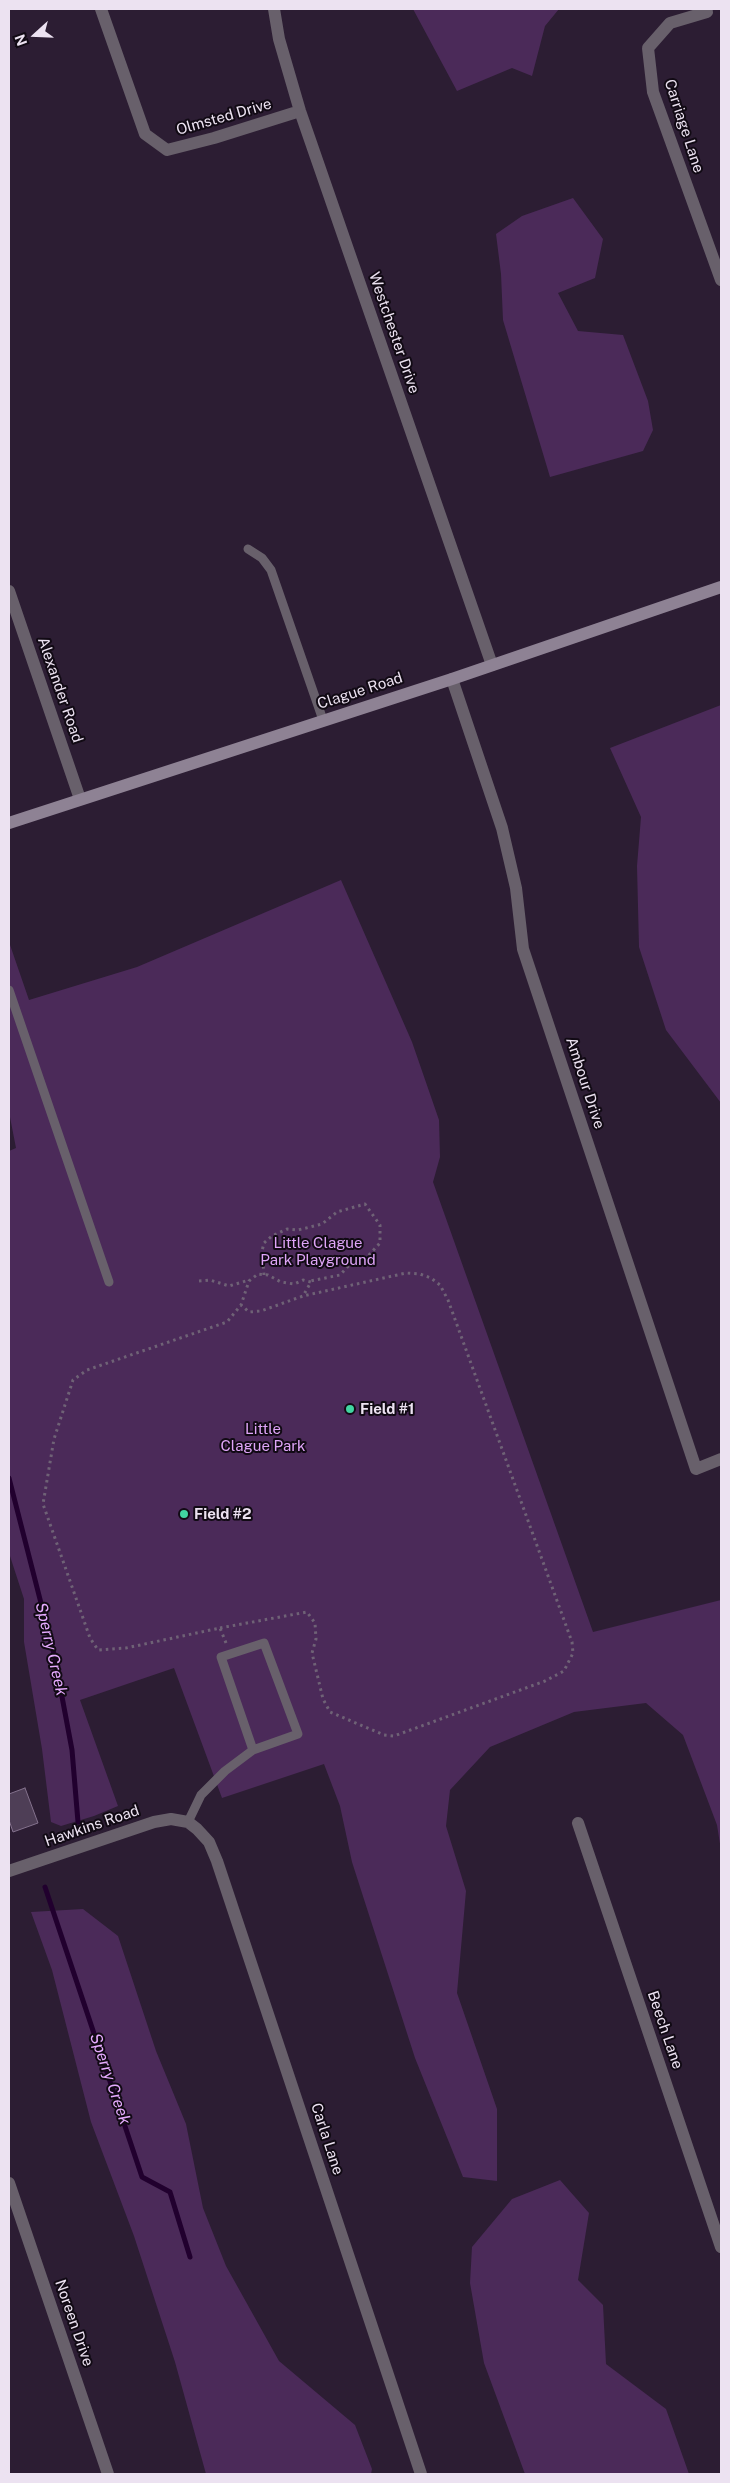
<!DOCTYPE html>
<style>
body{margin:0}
#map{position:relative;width:730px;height:2483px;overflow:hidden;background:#2c1d33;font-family:"Public Sans",sans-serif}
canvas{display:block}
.frame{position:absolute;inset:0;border:10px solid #ece2f1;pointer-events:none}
.north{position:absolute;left:10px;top:10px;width:50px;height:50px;-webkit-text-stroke:4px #110a14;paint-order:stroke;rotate:250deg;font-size:14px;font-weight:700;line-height:20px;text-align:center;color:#ece2f1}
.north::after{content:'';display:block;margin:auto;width:18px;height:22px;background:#ece2f1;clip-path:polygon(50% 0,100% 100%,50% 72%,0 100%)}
</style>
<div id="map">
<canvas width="730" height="2483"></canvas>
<div class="frame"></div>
<div class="north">N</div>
</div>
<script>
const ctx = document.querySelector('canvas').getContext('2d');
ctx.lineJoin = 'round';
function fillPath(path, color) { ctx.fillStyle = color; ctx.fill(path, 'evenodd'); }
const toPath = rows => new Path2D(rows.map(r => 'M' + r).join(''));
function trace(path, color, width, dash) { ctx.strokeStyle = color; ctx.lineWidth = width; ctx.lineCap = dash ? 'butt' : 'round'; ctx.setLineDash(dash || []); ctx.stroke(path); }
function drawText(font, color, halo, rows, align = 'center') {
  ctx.font = font + ' "Public Sans",sans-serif'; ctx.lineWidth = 4; ctx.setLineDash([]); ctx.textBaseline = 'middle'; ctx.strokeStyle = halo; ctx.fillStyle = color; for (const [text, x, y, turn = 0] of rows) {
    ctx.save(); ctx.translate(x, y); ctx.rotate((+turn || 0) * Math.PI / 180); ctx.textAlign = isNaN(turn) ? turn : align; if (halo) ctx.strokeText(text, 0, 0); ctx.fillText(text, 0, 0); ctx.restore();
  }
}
const green = toPath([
 [413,9,559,9,545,26,532,76,512,68,457,91],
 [573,198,603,239,595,278,558,293,578,331,623,335,648,401,653,430,643,451,550,477,503,320,501,274,496,234,522,216],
 [721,705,721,1103,666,1030,639,947,637,866,641,817,610,748],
 [341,880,412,1042,439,1120,440,1157,433,1182,593,1632,721,1600,721,1850,717,1825,683,1735,646,1703,574,1712,490,1747,450,1790,446,1826,466,1891,457,1993,497,2109,497,2181,463,2177,415,2058,352,1862,340,1806,324,1764,222,1798,174,1668,80,1700,118,1806,94,1816,61,1826,51,1822,42,1749,24,1642,24,1599,9,1553,9,1151,16,1148,9,1112,9,942,29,1000,137,967],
 [83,1909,118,1936,156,2051,186,2124,203,2208,226,2266,279,2361,355,2425,372,2469,371,2474,206,2474,175,2362,134,2236,91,2122,52,1970,31,1912],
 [560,2180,589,2213,578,2280,603,2305,606,2364,666,2409,689,2474,525,2474,484,2363,470,2283,472,2247,512,2199]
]);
const stream = toPath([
 [9,1478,54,1654,72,1750,78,1822],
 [45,1887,142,2177,170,2192,190,2257]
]);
const building = toPath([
 [25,1788,38,1823,13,1832,9,1820,9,1794,25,1788]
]);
const path = toPath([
 [264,1275,262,1251,264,1243,272,1236,287,1229,298,1230,322,1224,337,1212,365,1204,380,1225,380,1243,368,1256,352,1262,340,1275,310,1281],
 [199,1281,210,1280,229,1286,249,1280],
 [220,1628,307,1612,315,1623,316,1639,312,1653,323,1699,330,1712,384,1735,394,1736,545,1681,564,1671,573,1653,572,1642,448,1300,440,1285,431,1278,420,1274,406,1273,303,1296],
 [226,1643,220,1628,126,1648,98,1650,90,1638,43,1504,54,1439,73,1380,87,1370,227,1322,241,1305,249,1312,261,1311,303,1296,311,1282,303,1280,294,1284,281,1282,268,1275,258,1274,249,1281,241,1305]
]);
const lane = toPath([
 [248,549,262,558,271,570,323,720],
 [9,990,109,1282],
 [188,1822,201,1795,225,1771,253,1750,221,1657,264,1643,298,1734,253,1750]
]);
const street = toPath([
 [101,9,145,134,167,150,214,138,300,111],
 [274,9,279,39,300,111,492,665],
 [707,12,670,23,648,48,653,92,721,280],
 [9,591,80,799],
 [452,679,502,828,516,888,523,949,696,1469,721,1459],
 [578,1823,721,2247],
 [9,1871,154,1822,171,1819,188,1822,197,1829,209,1842,217,1861,421,2474],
 [9,2183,108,2474]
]);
const secondary = toPath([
 [9,823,452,679,721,587]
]);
const markers = [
 [350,1409,5,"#41d4a1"],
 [184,1514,5,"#41d4a1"]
];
const streetNames = [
 ["Olmsted Drive",224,117,-16],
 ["Carriage Lane",684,126,72],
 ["Westchester Drive",394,333,71],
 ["Alexander Road",60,690,71],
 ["Clague Road",360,691,-18],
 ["Ambour Drive",585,1083,72],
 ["Hawkins Road",92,1826,-19],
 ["Beech Lane",665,2030,71],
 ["Carla Lane",327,2139,72],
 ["Noreen Drive",74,2323,71]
];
const parkNames = [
 ["Little Clague",318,1243],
 ["Park Playground",318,1260],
 ["Little",263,1429],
 ["Clague Park",263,1446]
];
const poiNames = [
 ["Field #1",360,1409],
 ["Field #2",194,1514]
];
const waterNames = [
 ["Sperry Creek",51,1649,77],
 ["Sperry Creek",110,2079,71]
];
fillPath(green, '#4b2a59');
trace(stream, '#21002e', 5);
fillPath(building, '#4e3e56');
trace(building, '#84728d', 1);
trace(path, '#6f6276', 3, [2.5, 4]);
trace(lane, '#68606b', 9);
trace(street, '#68606b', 12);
trace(secondary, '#8e8294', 12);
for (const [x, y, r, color] of markers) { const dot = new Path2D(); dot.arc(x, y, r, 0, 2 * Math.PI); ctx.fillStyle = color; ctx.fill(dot); trace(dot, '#110a14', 2); }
drawText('15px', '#ece2f1', '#110a14', streetNames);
drawText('15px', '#dfa5f8', '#110a14', parkNames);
drawText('bold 15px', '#ece2f1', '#110a14', poiNames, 'left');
drawText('italic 16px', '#e6abff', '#110a14', waterNames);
</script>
